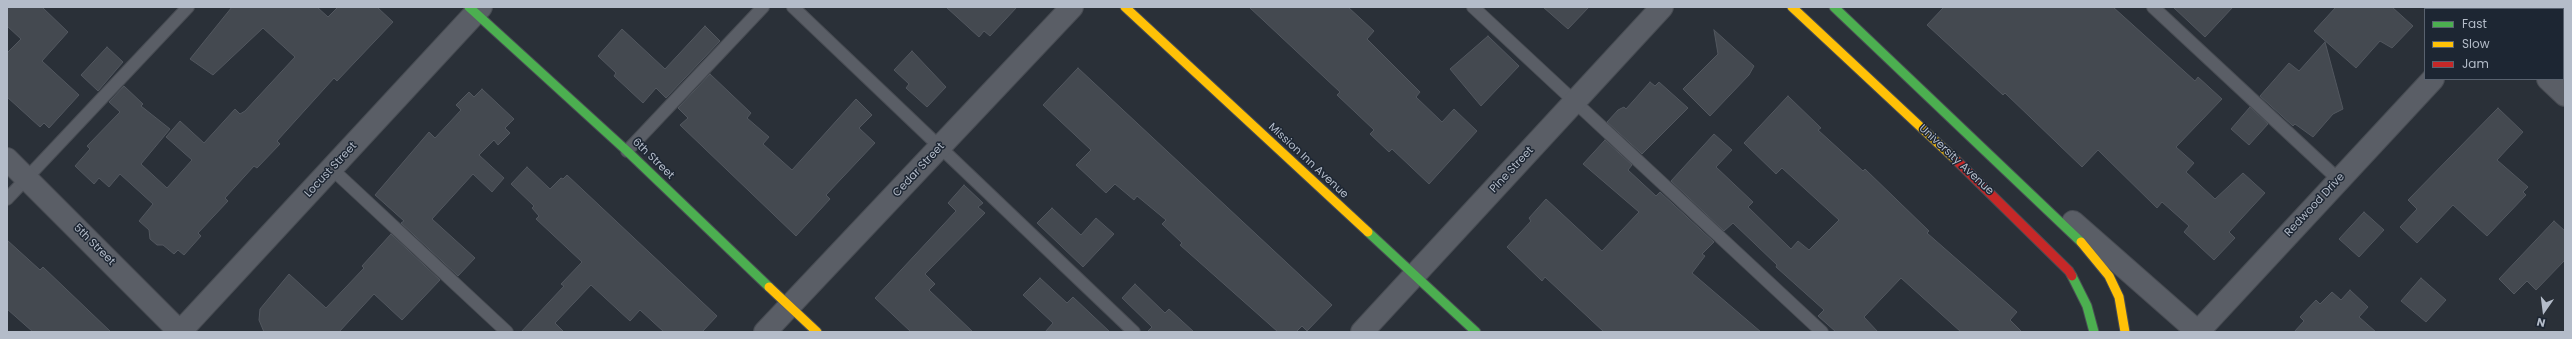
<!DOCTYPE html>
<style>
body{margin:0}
#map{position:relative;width:2572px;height:339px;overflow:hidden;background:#2a3038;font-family:Poppins,sans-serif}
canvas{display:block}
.frame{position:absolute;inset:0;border:8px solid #b4bcc9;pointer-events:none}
.legend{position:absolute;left:2424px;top:8px;width:140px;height:72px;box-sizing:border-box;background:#1d2633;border:1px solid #59626f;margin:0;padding:5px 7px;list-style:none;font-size:12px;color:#b4bcc9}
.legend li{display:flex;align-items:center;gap:8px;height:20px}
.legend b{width:20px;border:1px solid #59626f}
.north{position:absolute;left:2524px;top:291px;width:40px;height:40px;-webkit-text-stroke:3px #1d2633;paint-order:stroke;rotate:194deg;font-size:11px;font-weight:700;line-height:16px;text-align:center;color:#b4bcc9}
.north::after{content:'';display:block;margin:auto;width:14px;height:18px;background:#b4bcc9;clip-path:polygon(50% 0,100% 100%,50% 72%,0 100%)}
</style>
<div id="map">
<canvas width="2572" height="339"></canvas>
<div class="frame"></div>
<ul class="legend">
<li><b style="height:5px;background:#4caf50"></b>Fast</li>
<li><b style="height:5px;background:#ffc107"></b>Slow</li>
<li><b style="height:5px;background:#c62828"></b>Jam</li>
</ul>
<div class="north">N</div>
</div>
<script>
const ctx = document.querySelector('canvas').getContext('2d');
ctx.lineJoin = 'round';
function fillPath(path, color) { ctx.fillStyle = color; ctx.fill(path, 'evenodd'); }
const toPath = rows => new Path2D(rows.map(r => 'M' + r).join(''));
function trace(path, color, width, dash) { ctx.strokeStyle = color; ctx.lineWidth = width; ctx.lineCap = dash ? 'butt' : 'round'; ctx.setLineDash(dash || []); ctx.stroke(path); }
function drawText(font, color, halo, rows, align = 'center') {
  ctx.font = font + ' Poppins,sans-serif'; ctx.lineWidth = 3; ctx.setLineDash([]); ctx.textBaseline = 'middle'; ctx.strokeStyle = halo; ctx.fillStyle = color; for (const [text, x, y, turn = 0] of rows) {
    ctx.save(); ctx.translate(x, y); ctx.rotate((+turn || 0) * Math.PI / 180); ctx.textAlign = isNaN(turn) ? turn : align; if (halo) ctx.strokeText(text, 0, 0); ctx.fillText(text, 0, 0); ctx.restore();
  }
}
const building = toPath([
 [7,7,42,7,68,32,42,61,79,95,49,128,44,123,40,127,7,97,7,53,21,39,7,26,7,7],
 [232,7,317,7,328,17,338,7,377,7,393,22,337,81,334,78,277,141,280,144,257,168,254,166,225,198,228,201,198,233,201,236,184,255,178,250,174,254,163,245,157,245,150,239,149,230,139,221,153,204,120,174,109,187,99,178,94,184,75,166,90,149,87,146,120,112,109,102,124,86,143,104,141,106,170,129,141,164,167,188,192,160,166,137,180,121,204,143,235,109,240,114,245,111,295,57,263,28,213,75,190,59,232,7],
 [946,7,1017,7,990,36,984,31,979,37,946,7],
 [1249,7,1348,7,1374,31,1367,39,1420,92,1416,97,1442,122,1454,109,1477,131,1429,184,1392,149,1389,152,1370,134,1374,130,1337,95,1340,92,1249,7],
 [1543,7,1589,7,1568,29,1543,7],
 [1944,7,2113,7,2195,81,2198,77,2222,99,2176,147,2194,163,2186,172,2215,199,2243,173,2265,193,2229,232,2235,238,2214,260,2184,232,2189,226,2162,202,2157,208,2098,150,2082,167,2005,93,2003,95,1927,25,1944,7],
 [2173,7,2233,7,2205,37,2173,7],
 [2336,7,2392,7,2413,26,2392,48,2380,41,2356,68,2314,31,2336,7],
 [705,26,720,41,666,98,656,88,643,103,614,76,616,73,598,56,622,29,665,69,705,26],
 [1714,30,1754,66,1749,75,1710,116,1683,89,1718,54,1714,30],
 [1488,36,1519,66,1481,106,1450,69,1488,36],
 [2325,42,2343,109,2333,114,2313,137,2295,124,2293,126,2260,96,2289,63,2299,71,2325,42],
 [107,47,123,62,98,91,81,75,107,47],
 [912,51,946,87,927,107,906,88,909,84,894,70,912,51],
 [1078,68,1332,305,1307,331,1302,326,1296,332,1278,332,1180,245,1182,243,1162,224,1166,220,1137,196,1134,200,1115,184,1106,193,1076,165,1091,150,1043,105,1078,68],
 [710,74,751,113,747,118,769,137,763,144,792,170,856,99,872,115,859,128,875,143,826,195,830,199,796,236,680,125,688,118,678,108,710,74],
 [1650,82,1655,86,1659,82,1688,108,1642,154,1607,122,1618,110,1624,107,1626,109,1650,82],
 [482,89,514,119,505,128,510,133,498,145,494,140,479,155,504,178,492,192,473,174,432,219,475,258,458,276,401,223,404,221,375,195,429,132,435,138,461,110,456,105,469,92,474,97,482,89],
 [1788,96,1821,128,1818,130,1863,171,1865,169,1929,231,1927,233,2017,312,2010,320,2022,332,1961,332,1901,278,1864,317,1878,332,1836,332,1818,316,1824,310,1776,267,1777,265,1733,223,1724,231,1671,181,1714,134,1732,150,1716,167,1753,202,1748,207,1791,249,1798,241,1809,250,1839,220,1782,168,1776,174,1744,143,1788,96],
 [2250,107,2268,124,2249,145,2231,129,2250,107],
 [2498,108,2523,132,2497,160,2528,187,2523,192,2526,195,2487,236,2453,205,2417,243,2400,227,2417,209,2408,200,2498,108],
 [1605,140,1632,165,1628,170,1656,196,1660,192,1714,242,1702,254,1705,256,1692,273,1761,332,1604,332,1545,277,1542,281,1507,247,1531,221,1529,218,1546,199,1602,251,1639,212,1583,164,1605,140],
 [527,167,550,189,561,178,563,179,567,175,717,316,702,332,664,332,640,310,630,321,591,285,555,323,564,332,521,332,564,286,561,284,582,262,536,219,539,216,532,208,534,206,511,184,527,167],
 [964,185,983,203,978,207,985,213,925,274,935,284,929,290,973,332,911,332,875,298,956,211,948,203,964,185],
 [1052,208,1081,235,1096,218,1114,234,1083,267,1037,223,1052,208],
 [2364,212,2384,230,2359,257,2339,239,2364,212],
 [2554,221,2565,231,2565,260,2536,290,2527,281,2514,294,2499,279,2554,221],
 [391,234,440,280,402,320,374,294,339,332,264,332,259,320,260,309,289,274,326,308,364,268,362,266,391,234],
 [7,240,40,270,43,267,111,332,33,332,7,309,7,240],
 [1040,278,1067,303,1073,297,1110,332,1045,332,1053,323,1023,295,1040,278],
 [2421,278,2446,300,2426,322,2401,301,2421,278],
 [1135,284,1165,313,1169,309,1194,332,1147,332,1152,327,1122,298,1135,284],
 [2350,290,2368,307,2359,317,2376,332,2294,332,2304,321,2300,317,2316,300,2320,304,2332,292,2341,300,2350,290]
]);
const lane = toPath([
 [793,7,1134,332],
 [1473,7,1822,332],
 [2153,7,2339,180],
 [627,151,763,7],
 [332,169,507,332],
 [7,199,188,7]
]);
const street = toPath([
 [2472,7,2474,9],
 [2499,9,2501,7],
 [2548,79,2565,95],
 [7,159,180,332],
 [2073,222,2198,332],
 [180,332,481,7],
 [765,332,1072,7],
 [1362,332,1662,7],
 [2198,332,2433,79]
]);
const fast = toPath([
 [469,7,627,151,769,287],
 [1834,7,2081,242],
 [1368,232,1476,332],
 [2072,276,2087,306,2094,332]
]);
const slow = toPath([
 [1125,7,1368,232],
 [1792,7,1957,161],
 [2081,242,2109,276,2119,297,2125,332],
 [769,287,817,332]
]);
const jam = toPath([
 [1957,161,2069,271,2072,276]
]);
const streetNames = [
 ["6th Street",653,159,44],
 ["University Avenue",1956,160,43],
 ["Mission Inn Avenue",1308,161,43],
 ["Locust Street",331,170,-47],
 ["Cedar Street",919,170,-47],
 ["Pine Street",1512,170,-47],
 ["Redwood Drive",2315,205,-47],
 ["5th Street",94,245,45]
];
fillPath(building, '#444950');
trace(building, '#52575f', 1);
trace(lane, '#484c53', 14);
trace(street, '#484c53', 24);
trace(fast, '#484c53', 11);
trace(slow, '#484c53', 11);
trace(jam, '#484c53', 11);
trace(lane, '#5a5e66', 12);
trace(street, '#5a5e66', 22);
trace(fast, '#4caf50', 9);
trace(slow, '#ffc107', 9);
trace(jam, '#c62828', 9);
drawText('11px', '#b4bcc9', '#1d2633', streetNames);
</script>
